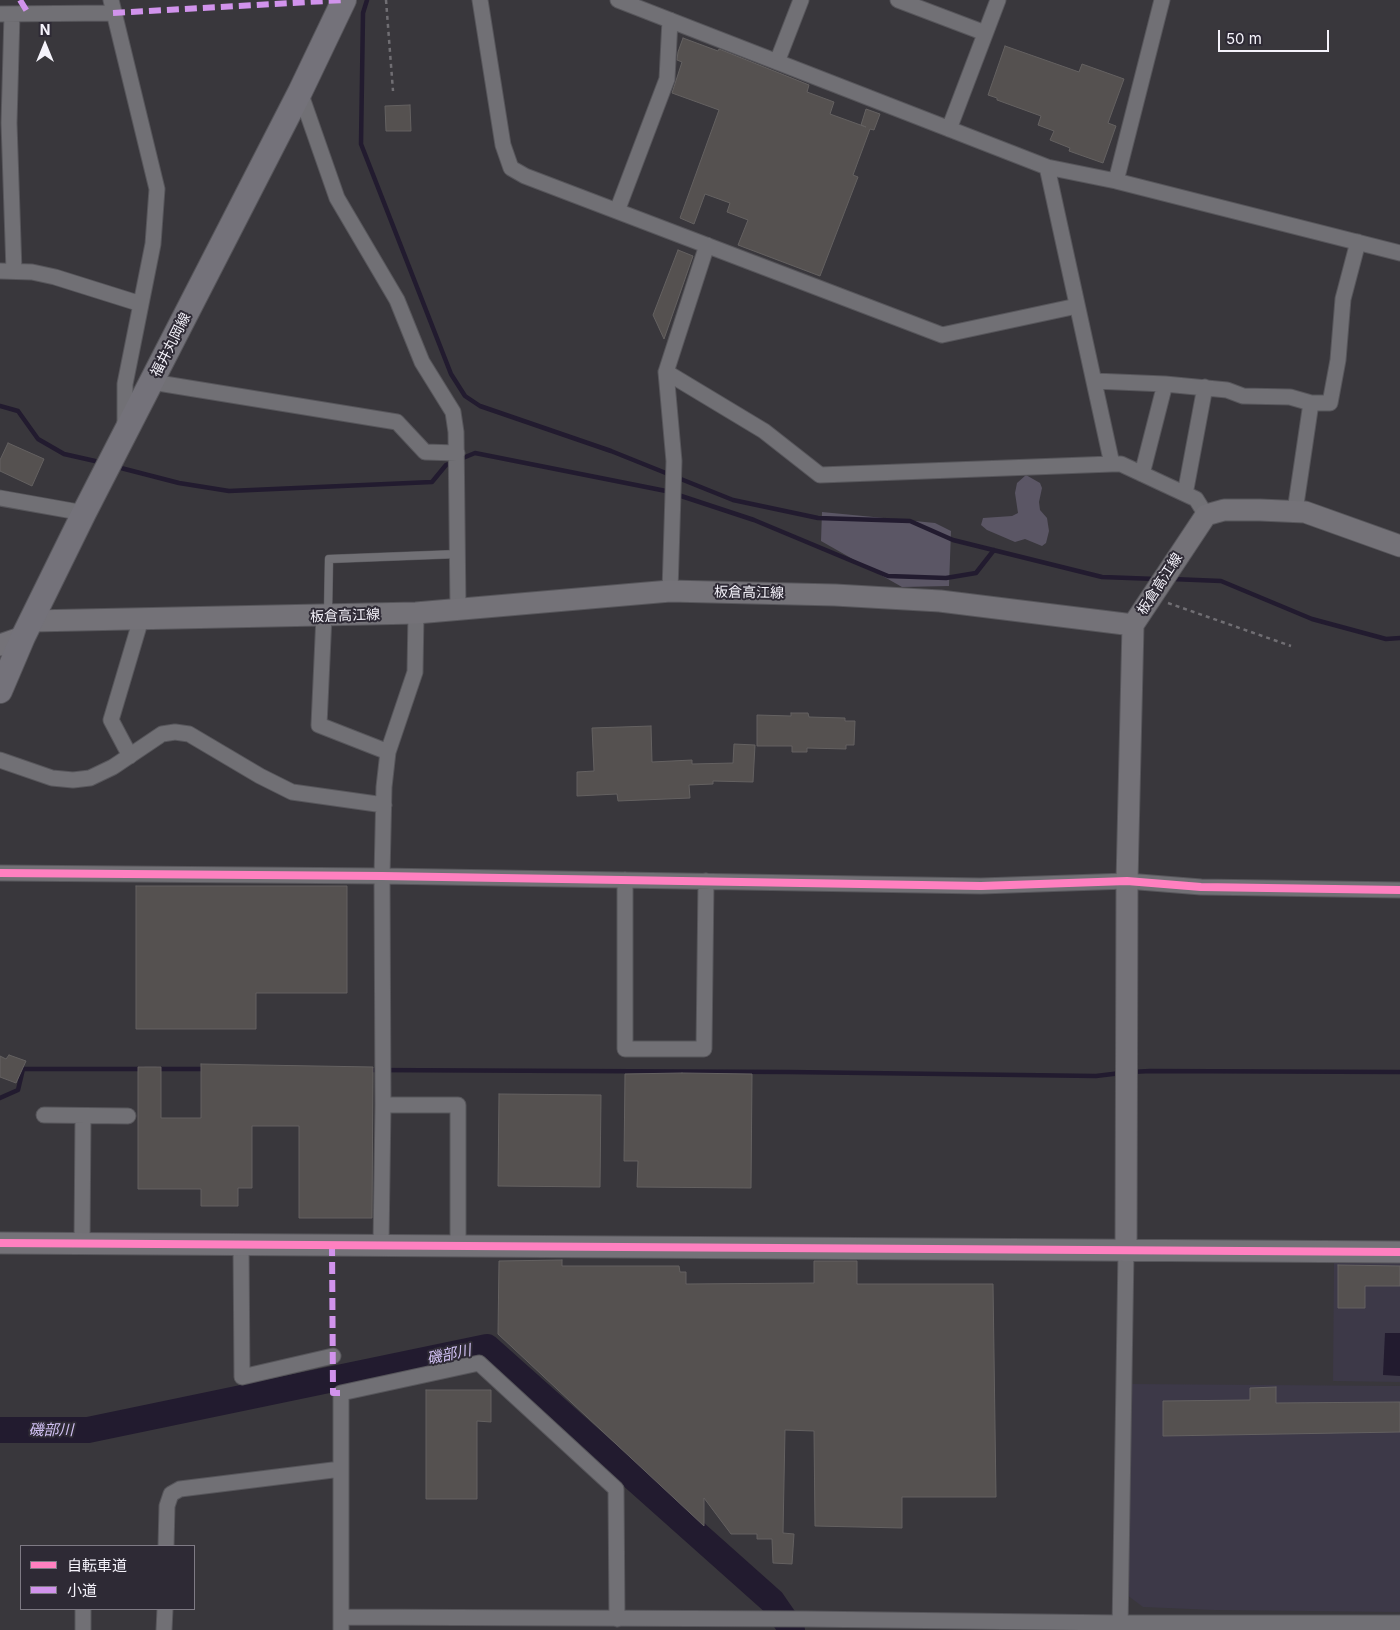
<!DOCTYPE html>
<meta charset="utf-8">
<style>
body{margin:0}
#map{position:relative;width:1400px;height:1630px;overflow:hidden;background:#39373c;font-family:Inter,"Noto Sans JP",sans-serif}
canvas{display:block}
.legend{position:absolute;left:20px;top:1545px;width:175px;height:65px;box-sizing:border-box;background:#2e2a35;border:1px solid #7e7a84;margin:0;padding:6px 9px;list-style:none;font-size:15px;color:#f5f3fb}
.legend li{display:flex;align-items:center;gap:10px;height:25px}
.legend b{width:25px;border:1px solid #7e7a84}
.north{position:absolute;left:20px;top:20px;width:50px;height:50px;-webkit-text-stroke:4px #2e2a35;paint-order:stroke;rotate:0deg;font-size:14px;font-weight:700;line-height:20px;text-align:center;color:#f5f3fb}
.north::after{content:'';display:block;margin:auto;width:18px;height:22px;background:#f5f3fb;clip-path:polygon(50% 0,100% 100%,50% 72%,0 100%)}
.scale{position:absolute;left:1218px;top:30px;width:111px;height:22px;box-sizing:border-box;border:2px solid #f5f3fb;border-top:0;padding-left:6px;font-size:15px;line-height:18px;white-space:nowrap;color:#f5f3fb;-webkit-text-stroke:4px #2e2a35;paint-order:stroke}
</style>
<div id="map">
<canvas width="1400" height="1630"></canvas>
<ul class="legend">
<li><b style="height:6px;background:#ff80c0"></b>自転車道</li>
<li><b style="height:6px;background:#d193ec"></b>小道</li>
</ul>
<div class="north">N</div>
<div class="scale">50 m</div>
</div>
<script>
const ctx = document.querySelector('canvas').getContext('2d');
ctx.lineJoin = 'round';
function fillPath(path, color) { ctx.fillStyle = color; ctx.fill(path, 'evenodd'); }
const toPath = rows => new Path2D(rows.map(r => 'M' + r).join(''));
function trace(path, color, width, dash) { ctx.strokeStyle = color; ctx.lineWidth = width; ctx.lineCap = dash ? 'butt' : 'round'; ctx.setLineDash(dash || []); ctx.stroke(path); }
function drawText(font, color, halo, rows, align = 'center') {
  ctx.font = font + ' Inter,"Noto Sans JP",sans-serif'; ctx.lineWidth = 4; ctx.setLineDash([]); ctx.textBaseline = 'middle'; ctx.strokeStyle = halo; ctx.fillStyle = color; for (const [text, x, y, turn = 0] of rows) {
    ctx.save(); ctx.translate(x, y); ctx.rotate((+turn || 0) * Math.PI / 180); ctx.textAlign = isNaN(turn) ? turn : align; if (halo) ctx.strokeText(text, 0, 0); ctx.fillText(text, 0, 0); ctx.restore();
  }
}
const built = toPath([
 [1334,1262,1400,1262,1400,1382,1333,1381],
 [1130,1384,1400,1386,1400,1612,1214,1610,1143,1607,1127,1595]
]);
const green = toPath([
 [1026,475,1040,483,1042,488,1039,502,1040,510,1047,518,1049,531,1046,543,1042,546,1025,539,1015,542,987,530,981,525,983,518,1012,516,1018,513,1015,493,1017,483],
 [822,512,935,523,951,531,949,586,902,587,821,541]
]);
const water = toPath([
 [1385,1333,1400,1333,1400,1376,1383,1375]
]);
const stream = toPath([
 [367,0,363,13,361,144,451,374,465,396,480,406,611,451,733,500,818,518,910,521,953,540,1102,577,1156,579],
 [0,406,18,411,38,439,64,454,95,461],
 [117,467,179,483,229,491,432,482,446,465,475,453,666,491,754,520,888,576,946,578,976,573,994,550],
 [1172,579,1221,581,1312,619,1386,639,1400,638],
 [157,1069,206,1069],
 [369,1070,789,1072,1096,1076,1121,1073],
 [1131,1072,1150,1071,1400,1072],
 [0,1098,18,1090,23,1069,144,1069]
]);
const river = toPath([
 [0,1430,88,1430,487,1347,772,1601,792,1630]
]);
const building = toPath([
 [683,38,718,51,719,49,809,85,807,92,834,102,830,114,866,127,861,125,866,109,880,114,874,130,870,129,853,175,858,177,820,276,738,245,748,220,727,212,730,203,705,194,694,224,680,218,719,110,672,93,682,62,677,60,678,52,683,38],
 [1005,46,1079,72,1082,64,1124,79,1108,123,1116,126,1103,163,1069,151,1070,148,1050,140,1054,131,1038,125,1041,116,997,100,997,98,988,95,1005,46],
 [410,105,411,131,386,131,385,106,410,105],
 [678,250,693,256,664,339,653,315,678,250],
 [8,443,44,459,32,486,0,471,0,460,8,443],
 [791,713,808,713,809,717,845,718,845,721,855,721,854,745,846,745,846,749,807,748,807,752,792,752,792,746,757,746,757,715,791,716,791,713],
 [651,726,652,762,692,760,692,764,733,763,734,744,755,745,753,782,713,781,713,784,689,785,690,798,618,801,617,794,577,796,577,772,594,771,592,728,651,726],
 [136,886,347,886,347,993,256,993,256,1029,136,1029,136,886],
 [9,1055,26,1061,16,1083,0,1077,0,1056,6,1059,9,1055],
 [201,1064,373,1067,372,1218,299,1218,299,1126,252,1126,252,1188,238,1188,238,1206,201,1206,201,1189,138,1189,138,1067,161,1067,161,1118,201,1118,201,1064],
 [682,1073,752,1074,751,1188,637,1187,638,1161,624,1161,625,1074,682,1073],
 [499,1094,601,1095,600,1187,498,1186,499,1094],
 [562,1260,562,1266,679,1266,680,1272,686,1272,686,1284,814,1283,814,1261,857,1261,857,1284,993,1284,996,1497,902,1497,902,1528,815,1526,814,1431,785,1430,783,1533,794,1534,792,1564,773,1563,772,1539,757,1539,757,1534,731,1534,704,1498,704,1526,498,1334,499,1261,562,1260],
 [1338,1265,1400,1266,1400,1286,1365,1286,1365,1308,1338,1308,1338,1265],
 [1276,1387,1276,1403,1400,1402,1400,1432,1163,1436,1163,1401,1250,1400,1250,1388,1276,1387],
 [426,1390,491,1390,491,1422,477,1421,477,1499,426,1499,426,1390]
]);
const path = toPath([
 [386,0,393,91],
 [1168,603,1291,646]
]);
const lane = toPath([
 [328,613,329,559,458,554]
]);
const street = toPath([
 [111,0,157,189,153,244,125,384,125,428],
 [480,0,503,145,511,168,525,176,942,335,1077,306],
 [618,0,1047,167,1116,181,1400,253],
 [898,0,985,33],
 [0,14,113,13],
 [12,14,9,123,14,271],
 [777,62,801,0],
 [300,92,337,198,397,300,422,362,453,412,456,432,458,609],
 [949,129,998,0],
 [1047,167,1112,464,1121,464,1196,499,1206,515],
 [1116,181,1162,0],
 [617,211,667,79,670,20],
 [0,271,32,272,55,277,141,304],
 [666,372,764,431,820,475,1112,464],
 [1094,381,1165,384,1227,390,1243,396,1290,397,1311,403,1330,403,1338,360,1343,299,1358,242],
 [152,382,397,422,425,452,457,453],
 [1142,474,1165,384],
 [1185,494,1205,387],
 [0,498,84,513],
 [1295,511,1311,403],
 [670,591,674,461,666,372,707,245],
 [324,616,319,725,388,752],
 [130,756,111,720,141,619],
 [0,760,52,778,73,780,90,778,113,767,162,734,175,732,189,734,260,776,292,792,384,805],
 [0,873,382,876,981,886,1127,881,1201,887,1400,890],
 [625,880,625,1049,704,1049,706,881],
 [383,1105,458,1105,458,1245],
 [44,1115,128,1116],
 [82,1244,83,1117],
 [241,1244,242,1377,333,1356],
 [381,1244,383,1105,382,876,384,787,388,752,415,672,416,613],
 [166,1546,167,1506,171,1494,180,1489,341,1469],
 [83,1609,83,1630],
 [341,1617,806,1619,1120,1623,1400,1623],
 [164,1630,165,1609],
 [341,1630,341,1393,479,1363,616,1489,617,1619],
 [1120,1630,1126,1251]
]);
const secondary = toPath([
 [32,621,416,613,670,591,835,595,940,601,1133,625],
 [1133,625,1206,515,1224,510,1260,510,1305,512,1400,546],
 [0,645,23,637],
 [0,1243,1400,1252],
 [1126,1251,1127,881,1133,625]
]);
const primary = toPath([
 [0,691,23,637,84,513,300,92,344,0]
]);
const quiet = toPath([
 [20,0,28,13],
 [113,13,344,0],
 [332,1244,333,1393,341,1393]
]);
const cycleway = toPath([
 [0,873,382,876,981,886,1127,881,1201,887,1400,890],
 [0,1243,1400,1252]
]);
const streetNames = [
 ["福井丸岡線",171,345,-63],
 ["板倉高江線",1160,584,-57],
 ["板倉高江線",749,593,1],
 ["板倉高江線",345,616,-2]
];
const waterNames = [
 ["磯部川",449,1355,-12],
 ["磯部川",51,1430]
];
fillPath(built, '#3d3948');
fillPath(green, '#5b5665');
fillPath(water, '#221b2f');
trace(stream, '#221b2f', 4.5);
trace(river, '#221b2f', 26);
fillPath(building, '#555150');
trace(building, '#646161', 1);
trace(lane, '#57565b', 9);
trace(street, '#57565b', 17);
trace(secondary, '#57565b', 23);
trace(primary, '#57565b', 26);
trace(path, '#706e73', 2.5, [4, 4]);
trace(lane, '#717075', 8);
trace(street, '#717075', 15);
trace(secondary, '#747278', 21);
trace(primary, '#74727a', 24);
trace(quiet, '#d193ec', 6, [12, 6]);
trace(cycleway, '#ff80c0', 8);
drawText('14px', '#f5f3fb', '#2e2a35', streetNames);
drawText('italic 15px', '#d1c1f3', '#2e2a35', waterNames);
</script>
